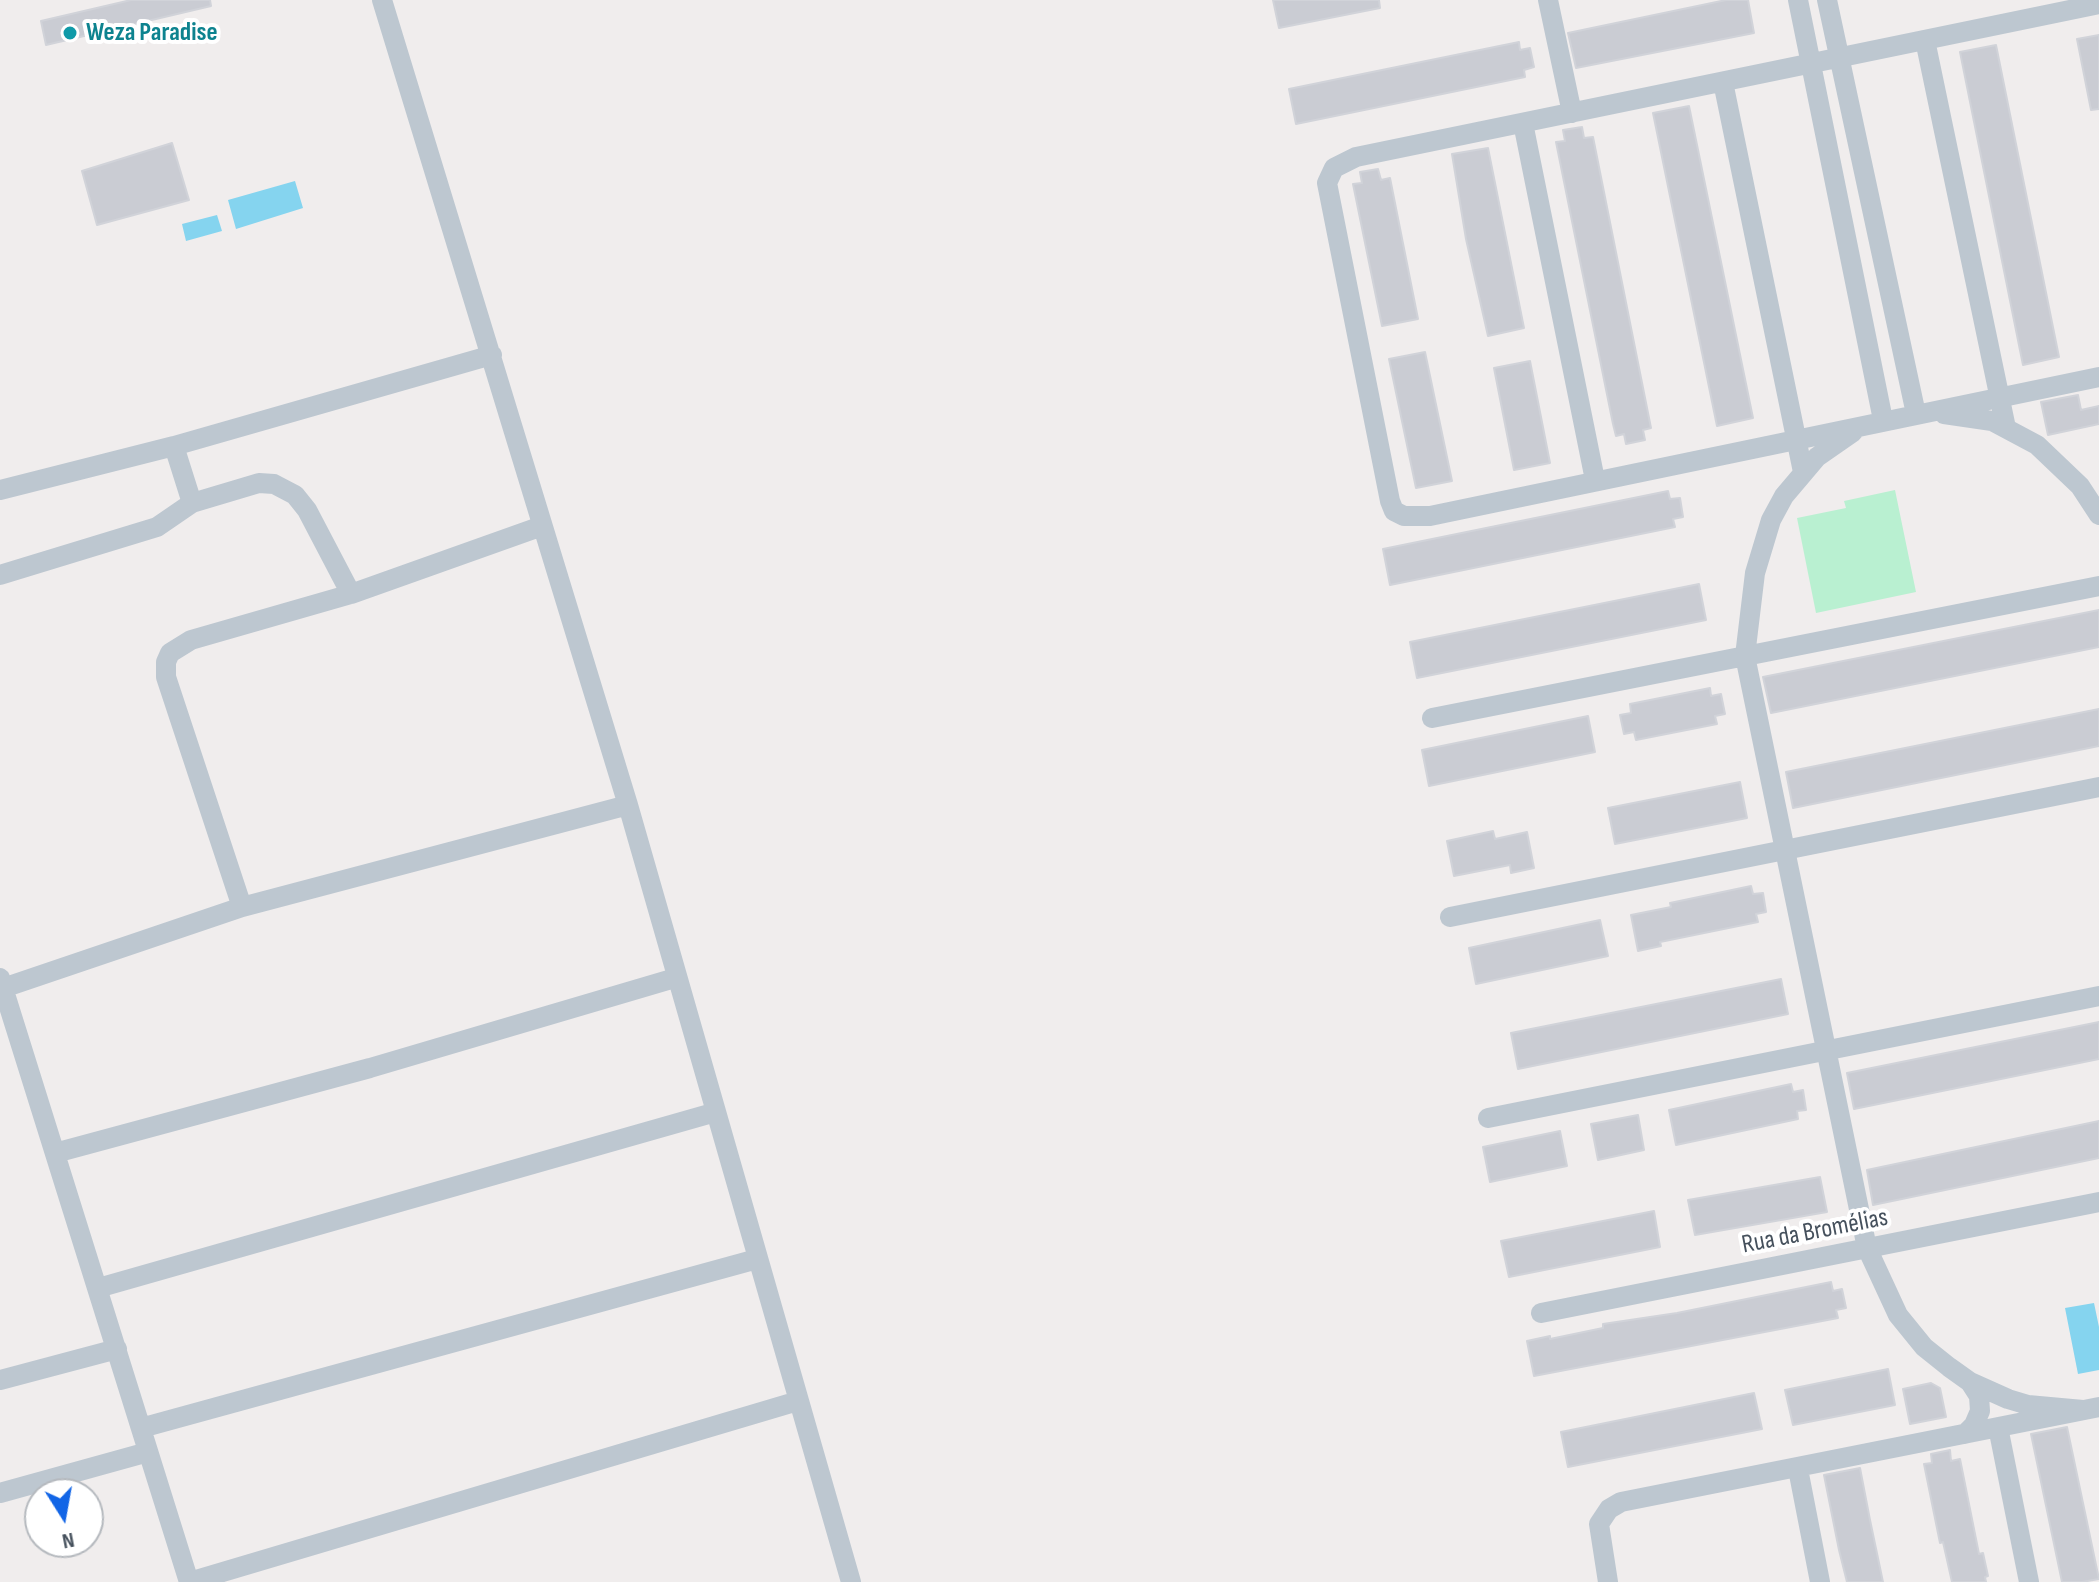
<!DOCTYPE html>
<meta charset="utf-8">
<style>
body{margin:0}
#map{position:relative;width:2099px;height:1582px;overflow:hidden;background:#f0eded;font-family:"Sofia Sans Condensed",sans-serif}
canvas{display:block}
.north{position:absolute;left:24px;top:1478px;width:80px;height:80px;box-sizing:border-box;background:#fff;border:2px solid #b5b9be;border-radius:50%;rotate:169deg;font-size:22px;font-weight:700;line-height:32px;text-align:center;color:#45505c}
.north::after{content:'';display:block;margin:auto;width:28px;height:36px;background:#1265e6;clip-path:polygon(50% 0,100% 100%,50% 72%,0 100%)}
</style>
<div id="map">
<canvas width="2099" height="1582"></canvas>
<div class="north">N</div>
</div>
<script>
const ctx = document.querySelector('canvas').getContext('2d');
ctx.lineJoin = 'round';
function fillPath(path, color) { ctx.fillStyle = color; ctx.fill(path, 'evenodd'); }
const toPath = rows => new Path2D(rows.map(r => 'M' + r).join(''));
function trace(path, color, width, dash) { ctx.strokeStyle = color; ctx.lineWidth = width; ctx.lineCap = dash ? 'butt' : 'round'; ctx.setLineDash(dash || []); ctx.stroke(path); }
function drawText(font, color, halo, rows, align = 'center') {
  ctx.font = font + ' "Sofia Sans Condensed",sans-serif'; ctx.lineWidth = 8; ctx.setLineDash([]); ctx.textBaseline = 'middle'; ctx.strokeStyle = halo; ctx.fillStyle = color; for (const [text, x, y, turn = 0] of rows) {
    ctx.save(); ctx.translate(x, y); ctx.rotate((+turn || 0) * Math.PI / 180); ctx.textAlign = isNaN(turn) ? turn : align; if (halo) ctx.strokeText(text, 0, 0); ctx.fillText(text, 0, 0); ctx.restore();
  }
}
const green = toPath([
 [1895,490,1916,592,1816,613,1797,518,1846,508,1844,501]
]);
const water = toPath([
 [295,181,303,208,236,229,228,200],
 [217,215,222,231,186,241,182,224],
 [2094,1303,2099,1327,2099,1370,2078,1374,2065,1308]
]);
const building = toPath([
 [131,0,210,0,211,6,46,45,41,21,131,0],
 [1273,0,1379,0,1380,8,1279,28,1273,0],
 [1726,0,1748,0,1754,33,1576,68,1568,33,1726,0],
 [2099,35,2099,109,2091,110,2077,39,2099,35],
 [1519,42,1520,50,1530,48,1534,67,1524,70,1525,77,1296,124,1289,89,1519,42],
 [1996,45,2059,357,2023,365,1960,52,1996,45],
 [1689,106,1753,418,1717,426,1653,113,1689,106],
 [1582,127,1584,138,1593,137,1651,428,1643,430,1645,440,1626,444,1624,434,1616,436,1613,424,1556,142,1565,141,1563,130,1582,127],
 [172,143,189,200,97,225,82,171,172,143],
 [1488,148,1524,328,1488,336,1466,239,1452,154,1488,148],
 [1378,169,1381,180,1390,178,1418,319,1382,326,1353,184,1362,183,1360,172,1378,169],
 [1425,352,1452,481,1416,488,1389,359,1425,352],
 [1530,361,1550,463,1514,470,1494,368,1530,361],
 [2078,395,2081,410,2099,406,2099,424,2048,435,2041,402,2078,395],
 [1668,491,1670,499,1680,498,1683,517,1673,519,1675,527,1390,585,1383,549,1668,491],
 [1699,584,1706,620,1417,678,1410,642,1699,584],
 [2099,610,2099,647,1771,713,1763,677,2099,610],
 [1710,688,1711,696,1721,694,1725,714,1715,716,1717,724,1636,740,1634,732,1624,734,1620,715,1631,713,1630,704,1710,688],
 [2099,709,2099,746,1793,808,1786,772,2099,709],
 [1588,716,1595,752,1429,786,1422,750,1588,716],
 [1740,782,1747,818,1615,844,1608,808,1740,782],
 [1493,831,1495,839,1527,832,1534,868,1511,873,1510,865,1454,876,1447,841,1493,831],
 [1751,886,1753,894,1763,893,1766,912,1756,914,1758,922,1660,942,1661,946,1638,951,1631,915,1671,907,1670,903,1751,886],
 [1600,920,1608,956,1476,984,1469,948,1600,920],
 [1781,979,1788,1014,1518,1069,1511,1033,1781,979],
 [2099,1022,2099,1059,1854,1109,1847,1073,2099,1022],
 [1791,1084,1793,1092,1803,1090,1806,1110,1797,1111,1798,1119,1676,1145,1669,1110,1791,1084],
 [1638,1115,1644,1150,1598,1160,1591,1124,1638,1115],
 [2099,1121,2099,1158,1873,1205,1867,1170,2099,1121],
 [1560,1131,1567,1166,1490,1182,1483,1147,1560,1131],
 [1820,1177,1827,1212,1695,1235,1688,1200,1820,1177],
 [1654,1211,1660,1247,1509,1277,1501,1241,1654,1211],
 [1831,1282,1833,1291,1842,1289,1846,1308,1836,1310,1838,1318,1534,1376,1527,1341,1550,1336,1550,1339,1603,1328,1603,1324,1677,1313,1831,1282],
 [1888,1369,1895,1405,1793,1425,1785,1390,1888,1369],
 [1931,1383,1940,1388,1946,1417,1910,1424,1903,1389,1931,1383],
 [1754,1393,1762,1429,1568,1467,1561,1432,1754,1393],
 [2067,1427,2099,1579,2082,1582,2062,1582,2031,1434,2067,1427],
 [1950,1450,1951,1461,1960,1459,1979,1554,1983,1553,1988,1576,1985,1577,1986,1582,1952,1582,1943,1542,1940,1543,1924,1464,1932,1463,1931,1454,1950,1450],
 [1860,1468,1870,1520,1883,1582,1847,1582,1839,1550,1824,1475,1860,1468]
]);
const street = toPath([
 [382,0,628,805,851,1582],
 [1548,0,1572,113],
 [1798,0,1883,420],
 [1827,0,1916,414],
 [2099,4,1356,157,1334,168,1327,183,1390,501,1394,511,1404,516,1430,516,2099,377],
 [1925,40,2006,428],
 [1723,82,1803,472],
 [1523,123,1595,480],
 [1944,414,1992,421,2037,445,2080,486,2099,515],
 [1853,432,1817,457,1784,496,1771,520,1755,573,1745,656,1867,1248,1898,1315,1924,1347,1949,1367,1970,1382,2008,1399,2028,1405,2083,1410],
 [174,446,192,503],
 [0,490,174,446,492,355],
 [0,575,157,527,192,503,259,483,274,484,295,495,307,510,351,594],
 [1432,718,2099,586],
 [242,907,166,677,166,662,170,653,191,640,351,594,542,526],
 [1450,917,2099,787],
 [0,978,189,1582],
 [0,989,242,907,628,805],
 [1488,1118,2099,996],
 [55,1153,370,1068,675,978],
 [98,1288,716,1112],
 [1541,1313,2099,1202],
 [0,1380,117,1349],
 [1998,1427,2029,1582],
 [141,1428,757,1259],
 [1965,1434,1974,1425,1980,1411,1979,1396,1970,1382],
 [1798,1469,1820,1582],
 [0,1493,148,1452],
 [189,1582,798,1401],
 [1608,1582,1599,1524,1609,1509,1621,1502,2099,1407]
]);
const markers = [
 [70,33,8,"#0f9aa8"]
];
const cultureNames = [
 ["Weza Paradise",86,33]
];
const streetNames = [
 ["Rua da Bromélias",1815,1232,-11]
];
fillPath(green, '#b9f0d1');
fillPath(water, '#85d4ef');
fillPath(building, '#caccd3');
trace(building, '#d1d3d9', 2);
trace(street, '#bdc7d0', 20);
for (const [x, y, r, color] of markers) { const dot = new Path2D(); dot.arc(x, y, r, 0, 2 * Math.PI); ctx.fillStyle = color; ctx.fill(dot); trace(dot, '#fff', 3); }
drawText('bold 26px', '#0d838f', '#fff', cultureNames, 'left');
drawText('26px', '#45505c', '#fff', streetNames);
</script>
